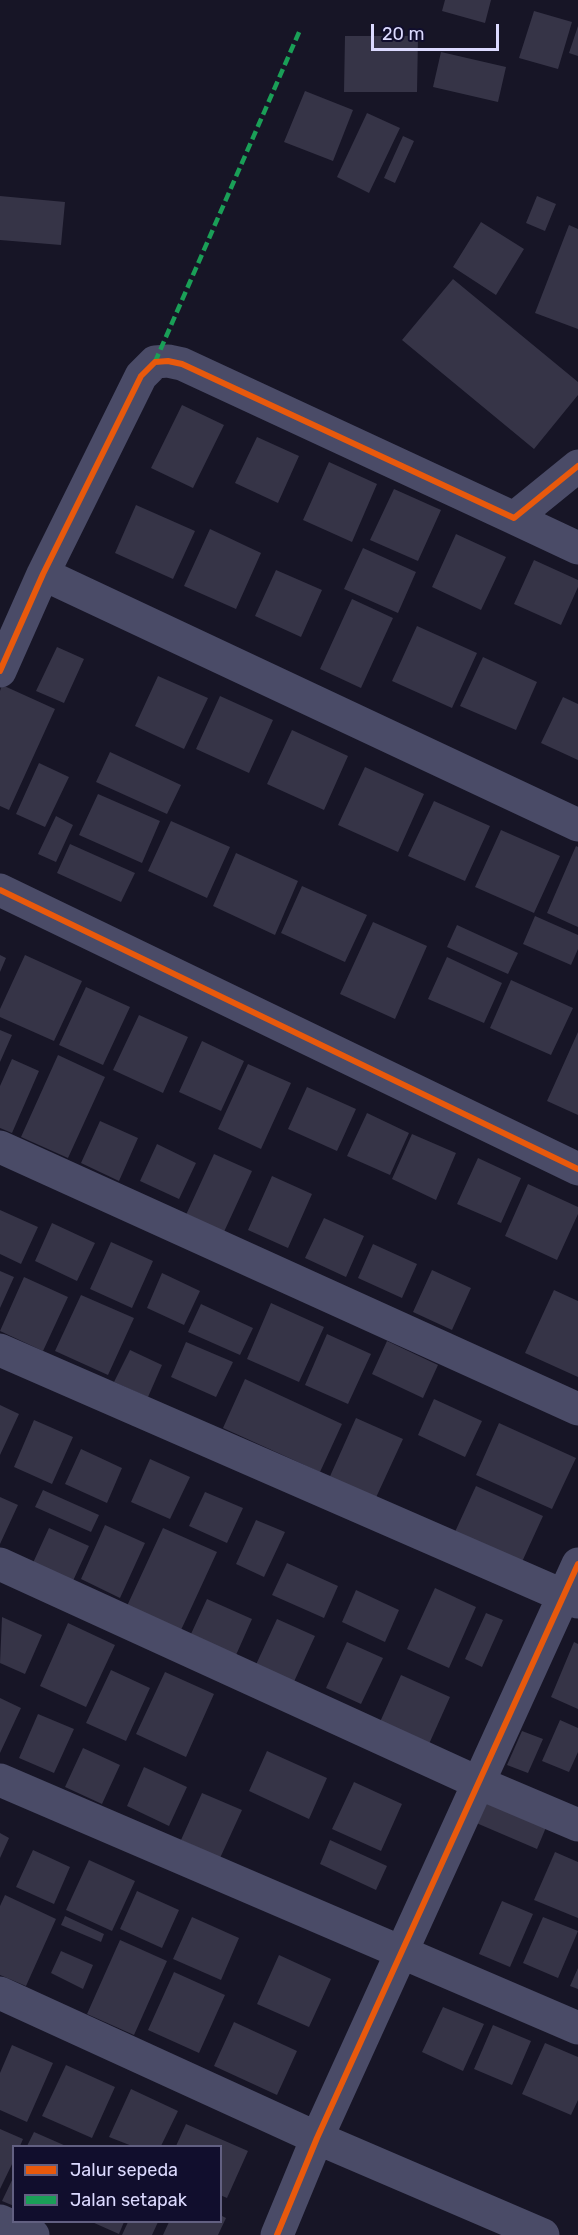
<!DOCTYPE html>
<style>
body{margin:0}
#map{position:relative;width:578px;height:2235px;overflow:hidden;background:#171526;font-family:Rubik,sans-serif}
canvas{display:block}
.legend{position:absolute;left:12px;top:2145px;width:210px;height:78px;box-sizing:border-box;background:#110e2d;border:2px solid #626081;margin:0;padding:8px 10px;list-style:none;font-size:18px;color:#dcdaff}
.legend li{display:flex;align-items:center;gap:12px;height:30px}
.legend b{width:30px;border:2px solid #626081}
.scale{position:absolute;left:371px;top:24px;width:128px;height:27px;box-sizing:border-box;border:3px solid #dcdaff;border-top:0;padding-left:8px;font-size:18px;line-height:21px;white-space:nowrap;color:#dcdaff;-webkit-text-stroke:4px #110e2d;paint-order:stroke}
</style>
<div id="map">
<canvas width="578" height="2235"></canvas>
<ul class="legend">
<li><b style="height:8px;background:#e8590c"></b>Jalur sepeda</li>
<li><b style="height:8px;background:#1a9f57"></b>Jalan setapak</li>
</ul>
<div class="scale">20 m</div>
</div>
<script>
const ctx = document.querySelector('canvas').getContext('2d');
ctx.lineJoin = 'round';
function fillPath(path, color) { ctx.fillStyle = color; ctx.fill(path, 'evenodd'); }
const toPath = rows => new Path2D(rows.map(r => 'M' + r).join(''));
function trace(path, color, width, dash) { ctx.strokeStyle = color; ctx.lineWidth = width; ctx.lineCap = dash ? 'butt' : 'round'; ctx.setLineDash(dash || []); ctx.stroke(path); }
const building = toPath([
 [445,0,491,0,485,23,442,11],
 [534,11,572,22,558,69,519,58],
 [578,26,578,56,569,53],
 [345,36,418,36,417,92,344,92],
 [441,52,506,67,498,102,433,87],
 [305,91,353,110,333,161,284,142],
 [367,113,400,128,369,193,337,177],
 [403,136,414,141,395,183,384,178],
 [0,196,65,202,61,245,0,240],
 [537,196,556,204,545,231,526,223],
 [481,222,524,249,496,295,453,267],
 [569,225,578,229,578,329,535,313],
 [453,279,578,382,578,395,534,449,402,340],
 [182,405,224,425,193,488,151,468],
 [257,437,299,456,278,503,235,483],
 [329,462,377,484,352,542,303,520],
 [394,489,441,510,418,561,370,540],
 [136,505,195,531,173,579,115,553],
 [210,529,261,553,236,609,184,586],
 [456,534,506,557,481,610,432,587],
 [363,548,416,572,398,613,344,589],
 [534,560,578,580,578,587,561,625,514,604],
 [276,570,322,590,301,637,255,616],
 [352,599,393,618,361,688,320,669],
 [417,626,477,653,452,708,392,681],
 [57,647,84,659,64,703,36,691],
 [483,657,537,682,516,730,460,706],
 [158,676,208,698,184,749,135,726],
 [2,685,55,709,9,810,0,806,0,691],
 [220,696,273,720,249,773,196,749],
 [563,697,578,704,578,760,541,743],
 [292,730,348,756,324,810,267,784],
 [110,752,181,785,167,814,96,782],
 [39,763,69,777,45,827,16,814],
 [365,767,424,794,398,852,338,825],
 [98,794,160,821,142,863,79,835],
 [434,801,490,826,465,881,408,856],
 [56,816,73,825,56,862,38,854],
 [171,821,230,847,207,898,148,871],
 [501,830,560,856,534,913,475,887],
 [70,844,135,873,121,902,57,873],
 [576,846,578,847,578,927,547,913],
 [236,853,298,881,275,935,213,906],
 [302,886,367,915,345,962,281,933],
 [535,916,578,935,578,949,571,965,523,944],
 [373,922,427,946,395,1019,340,994],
 [457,925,518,953,508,974,447,947],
 [0,955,6,958,0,972],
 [25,955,82,981,54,1041,0,1017,0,1009],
 [447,957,502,983,484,1023,428,999],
 [511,980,573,1008,551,1055,490,1028],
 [86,987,130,1007,103,1065,59,1045],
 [139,1015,188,1037,163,1093,113,1070],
 [0,1030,12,1035,0,1062],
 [578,1032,578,1115,547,1101],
 [202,1041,244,1061,221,1111,179,1092],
 [58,1055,105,1077,68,1158,21,1137],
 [12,1059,39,1071,12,1133,0,1128,0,1086],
 [248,1064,291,1083,261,1149,218,1129],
 [307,1087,356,1109,337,1151,288,1129],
 [367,1113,409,1133,390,1175,347,1156],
 [100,1121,138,1138,119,1181,81,1163],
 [412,1134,456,1153,436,1200,392,1179],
 [157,1144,196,1163,179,1199,140,1181],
 [214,1154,252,1171,223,1234,185,1217],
 [478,1158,521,1178,501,1223,457,1204],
 [272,1176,312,1194,288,1248,248,1230],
 [528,1184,578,1207,578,1214,557,1260,505,1236],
 [0,1210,38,1227,21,1264,0,1254],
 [324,1218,364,1236,346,1277,305,1258],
 [52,1223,95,1243,77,1281,35,1261],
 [111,1242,153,1261,132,1308,90,1289],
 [373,1244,417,1264,402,1298,358,1278],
 [432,1270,471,1288,452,1330,413,1312],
 [0,1271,14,1277,0,1308],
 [162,1273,200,1291,184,1325,147,1308],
 [24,1277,68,1297,43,1351,0,1331],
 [554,1290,578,1301,578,1377,525,1353],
 [81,1295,134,1318,108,1375,55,1351],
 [271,1303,324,1327,299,1382,247,1359],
 [201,1304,253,1328,240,1355,188,1332],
 [327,1334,371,1354,348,1404,305,1385],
 [387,1341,438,1365,423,1398,372,1374],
 [186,1342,233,1362,216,1397,171,1377],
 [130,1350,162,1365,148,1397,114,1382],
 [245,1379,342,1424,320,1472,223,1428],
 [434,1399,482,1421,465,1457,418,1435],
 [0,1405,19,1414,0,1455],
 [356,1418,403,1439,373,1504,327,1483],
 [34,1420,73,1437,52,1484,14,1467],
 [499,1423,576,1458,552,1509,476,1475],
 [81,1449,122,1468,107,1503,65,1484],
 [150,1459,190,1477,170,1519,131,1502],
 [476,1486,543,1516,521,1564,454,1534],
 [43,1490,99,1515,91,1532,35,1507],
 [205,1492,243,1508,227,1543,189,1526],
 [0,1497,18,1505,0,1544],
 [256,1520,285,1532,264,1577,236,1564],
 [105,1525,145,1543,120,1598,81,1579],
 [49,1528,89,1546,72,1583,32,1565],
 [163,1528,217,1552,181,1630,127,1606],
 [287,1563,338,1586,324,1618,272,1595],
 [435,1588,476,1607,449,1668,407,1649],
 [356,1590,399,1610,385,1642,342,1622],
 [207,1599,252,1619,236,1655,191,1634],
 [486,1613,503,1620,482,1667,465,1659],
 [2,1617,42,1635,25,1674,0,1663],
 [277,1619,315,1636,292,1686,254,1669],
 [68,1623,115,1645,86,1707,40,1686],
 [347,1642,383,1658,361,1704,326,1688],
 [574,1642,578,1644,578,1709,551,1697],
 [111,1670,150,1688,126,1741,86,1723],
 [165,1672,214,1694,186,1757,136,1734],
 [401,1675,450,1697,429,1744,380,1722],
 [0,1698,21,1708,0,1753],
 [38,1714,74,1729,54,1773,19,1758],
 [560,1720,578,1728,578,1752,569,1772,542,1761],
 [522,1731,543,1739,528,1773,507,1765],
 [83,1748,120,1765,102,1804,65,1787],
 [267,1751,327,1778,309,1819,249,1791],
 [144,1767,187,1787,169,1826,127,1806],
 [354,1782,402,1804,381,1851,332,1829],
 [202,1793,242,1810,220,1858,181,1840],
 [484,1797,547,1825,537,1849,474,1822],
 [0,1833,9,1838,0,1858],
 [330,1840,387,1866,376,1890,320,1864],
 [33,1850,70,1867,54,1904,16,1887],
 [555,1852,578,1862,578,1918,534,1900],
 [89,1860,135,1881,112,1931,66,1910],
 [137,1891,179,1910,162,1948,120,1929],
 [5,1895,56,1919,26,1986,0,1975,0,1906],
 [502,1901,533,1914,510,1967,479,1954],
 [65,1916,104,1934,101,1942,61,1925],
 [192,1917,239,1938,221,1980,173,1959],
 [543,1917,578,1931,558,1978,523,1963],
 [120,1940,167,1961,134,2035,87,2014],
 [61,1951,93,1965,83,1989,51,1973],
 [279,1955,331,1979,309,2027,257,2004],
 [578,1968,578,1989,570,1986],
 [174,1972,225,1995,199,2053,148,2030],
 [443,2007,484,2024,463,2071,422,2052],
 [234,2022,297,2051,277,2095,214,2066],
 [493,2025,531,2041,512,2085,474,2069],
 [545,2043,578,2057,578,2100,571,2115,522,2094],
 [12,2045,53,2063,27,2122,0,2110,0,2073],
 [66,2065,115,2087,92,2138,42,2116],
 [131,2089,178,2111,161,2146,132,2146,109,2137],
 [186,2124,248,2151,227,2198,220,2195,220,2146,176,2146],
 [0,2129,23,2139,20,2146,14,2146,14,2160,0,2189],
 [34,2132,66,2146,27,2146],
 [14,2176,14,2206,2,2201],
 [220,2215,226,2218,218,2235,163,2235,169,2222,220,2222],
 [92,2222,124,2222,119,2234],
 [128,2222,158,2222,152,2235,122,2235]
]);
const minor = toPath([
 [514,518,578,548],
 [43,574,578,825],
 [0,671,43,574,141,376,155,362,168,361,182,364,514,518,578,466],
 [0,890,578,1169],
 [0,1147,578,1409],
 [0,1350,578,1602],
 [0,1564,479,1783,578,1825],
 [0,1780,578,2028],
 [0,1993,317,2138,543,2235],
 [0,2221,33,2235],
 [277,2235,317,2138,578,1564]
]);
const quiet = toPath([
 [155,362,300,30]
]);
const cycleway = toPath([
 [0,671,43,574,141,376,155,362,168,361,182,364,514,518,578,466],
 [0,890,578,1169],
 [277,2235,317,2138,578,1564]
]);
fillPath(building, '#363447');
trace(minor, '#4a4b67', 33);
trace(quiet, '#1a9f57', 4.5, [9, 4.5]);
trace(cycleway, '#e8590c', 6);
</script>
